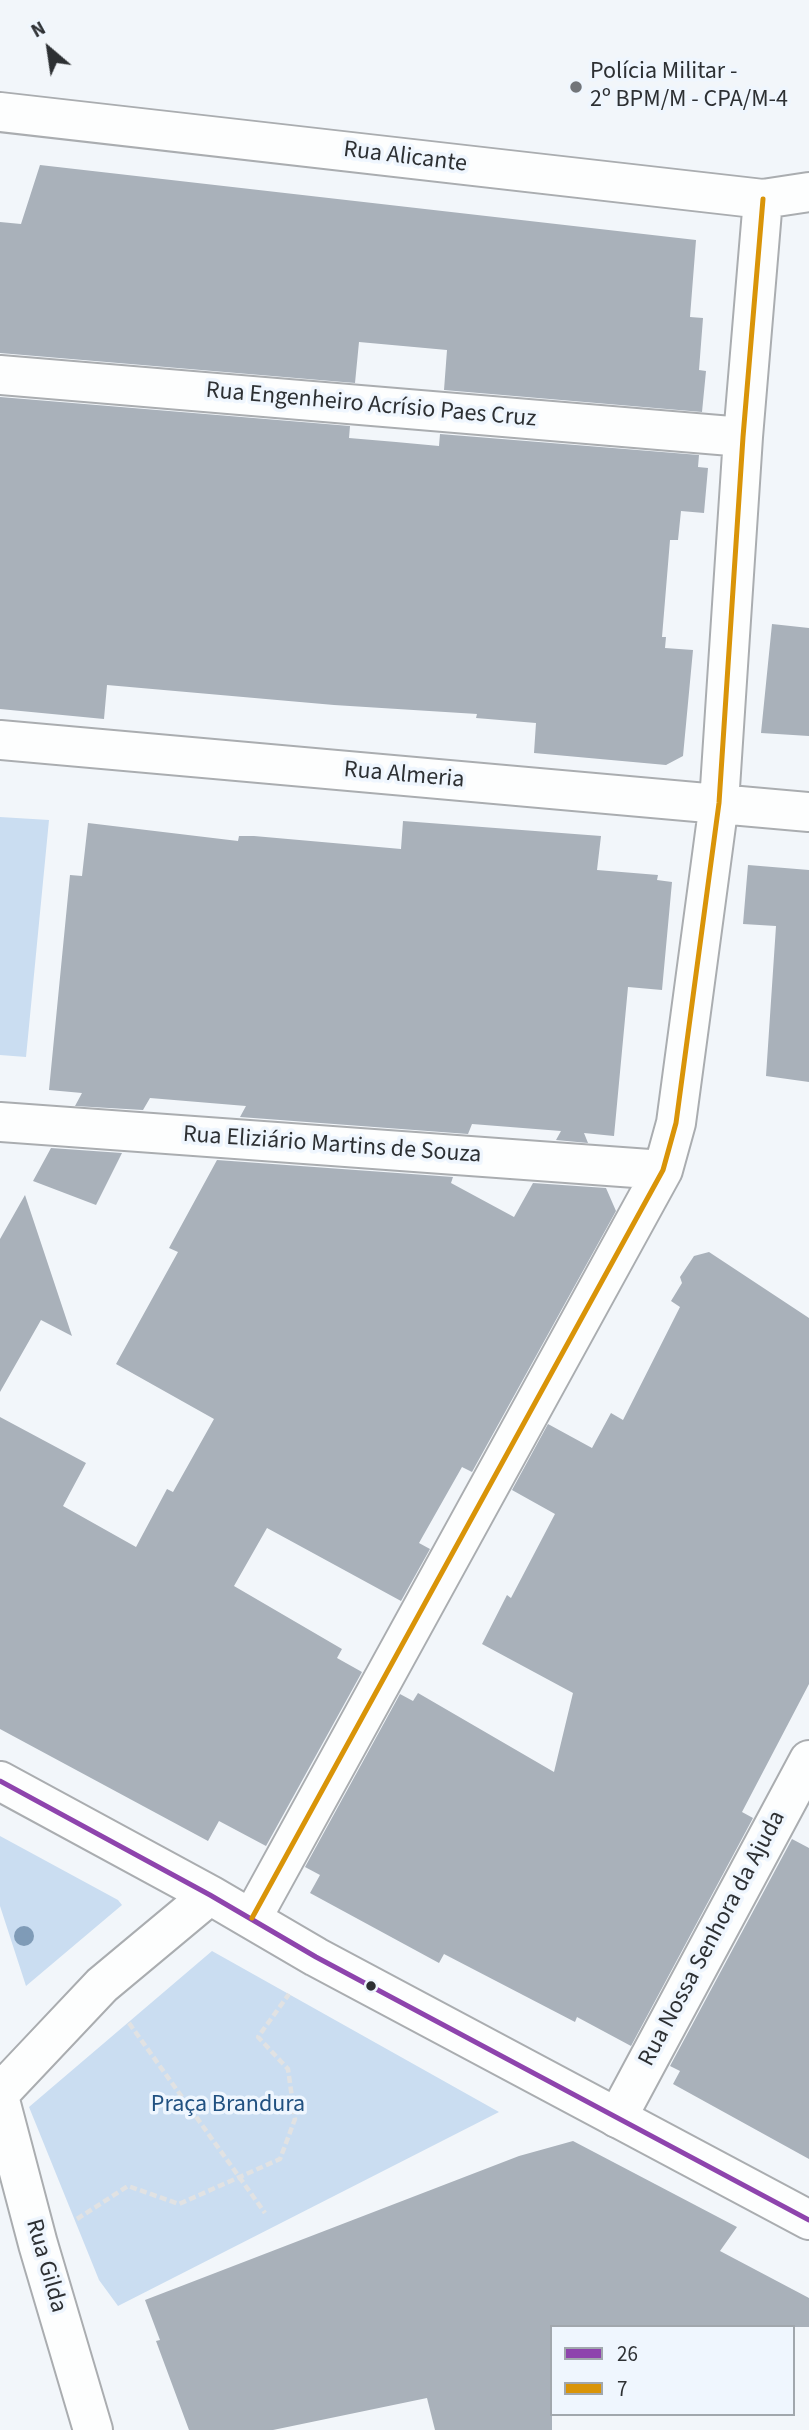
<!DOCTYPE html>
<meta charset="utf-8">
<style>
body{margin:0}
#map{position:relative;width:809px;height:2430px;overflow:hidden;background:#f2f6fa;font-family:"Source Sans 3",sans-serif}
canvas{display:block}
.legend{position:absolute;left:550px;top:2325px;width:245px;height:91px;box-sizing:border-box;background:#eff6fe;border:2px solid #a1a7ad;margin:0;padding:9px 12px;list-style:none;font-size:21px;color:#2d3033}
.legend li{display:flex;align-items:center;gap:14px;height:35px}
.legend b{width:35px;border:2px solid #a1a7ad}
.north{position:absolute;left:14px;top:14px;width:70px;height:70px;-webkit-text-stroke:5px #eff6fe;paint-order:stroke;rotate:331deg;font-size:19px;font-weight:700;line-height:28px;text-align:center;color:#2d3033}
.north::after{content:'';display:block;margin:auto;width:24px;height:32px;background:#2d3033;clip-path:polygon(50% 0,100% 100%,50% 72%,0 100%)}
</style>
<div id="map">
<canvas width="809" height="2430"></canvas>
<ul class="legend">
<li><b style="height:9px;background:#8e44ad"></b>26</li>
<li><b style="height:9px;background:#d99408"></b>7</li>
</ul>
<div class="north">N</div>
</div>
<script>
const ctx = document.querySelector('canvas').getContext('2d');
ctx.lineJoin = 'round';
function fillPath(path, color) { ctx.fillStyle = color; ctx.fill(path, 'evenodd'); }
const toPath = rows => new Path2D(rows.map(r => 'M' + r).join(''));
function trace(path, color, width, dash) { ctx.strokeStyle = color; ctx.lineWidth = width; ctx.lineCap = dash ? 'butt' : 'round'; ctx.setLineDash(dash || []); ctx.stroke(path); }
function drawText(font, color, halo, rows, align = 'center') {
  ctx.font = font + ' "Source Sans 3",sans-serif'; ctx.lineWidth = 7; ctx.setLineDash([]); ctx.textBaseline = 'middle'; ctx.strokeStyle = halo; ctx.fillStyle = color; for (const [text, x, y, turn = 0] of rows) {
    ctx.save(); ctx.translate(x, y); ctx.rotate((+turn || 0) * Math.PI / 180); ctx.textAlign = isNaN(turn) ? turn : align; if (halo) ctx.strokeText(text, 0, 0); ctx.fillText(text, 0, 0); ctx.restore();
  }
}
const green = toPath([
 [0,817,49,820,26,1057,0,1055],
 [0,1836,118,1900,122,1905,26,1986,0,1906],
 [212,1951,499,2112,118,2306,99,2280,29,2107]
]);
const building = toPath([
 [40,165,696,240,690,317,703,318,699,370,706,371,702,412,444,390,447,350,359,342,355,383,0,353,0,222,21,224],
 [0,397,350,426,349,438,396,442,439,446,440,434,699,455,698,467,708,468,704,513,681,511,678,540,670,540,662,637,666,637,665,648,693,650,683,756,666,765,534,753,536,723,476,718,477,714,334,705,107,685,104,719,0,709],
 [772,624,809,628,809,736,761,733],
 [403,821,601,836,597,870,658,875,657,880,672,882,662,990,628,987,614,1136,584,1133,588,1143,556,1140,561,1131,472,1124,468,1134,240,1117,246,1106,150,1098,143,1110,75,1106,82,1093,49,1090,70,875,82,876,88,823,238,841,239,836,254,836,401,849],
 [748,865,809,870,809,1082,766,1076,776,926,743,924],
 [51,1148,122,1153,96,1205,33,1181],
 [217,1160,453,1177,451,1183,514,1217,533,1183,606,1188,616,1211,472,1472,462,1467,419,1543,430,1549,401,1601,267,1528,234,1586,342,1649,337,1658,362,1672,266,1846,219,1821,208,1841,0,1729,0,1417,86,1463,63,1506,136,1547,167,1489,173,1492,214,1419,116,1364,178,1252,169,1248],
 [25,1195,72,1336,41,1320,0,1392,0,1239],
 [709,1252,809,1318,809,1684,742,1812,753,1818,631,2046,577,2017,575,2022,444,1954,439,1963,310,1893,320,1875,305,1867,400,1694,413,1701,418,1693,554,1772,573,1693,482,1644,507,1595,511,1598,555,1514,512,1490,548,1424,592,1448,611,1413,623,1420,680,1307,671,1301,682,1283,680,1277,694,1256],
 [792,1839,809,1848,809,2159,673,2084,680,2071,670,2066],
 [573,2141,737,2227,720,2251,809,2298,809,2327,552,2327,552,2430,435,2430,427,2398,273,2430,189,2430,156,2341,160,2340,145,2300,519,2156]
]);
const path = toPath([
 [129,2023,265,2213],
 [77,2219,128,2186,179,2204,280,2159,295,2119,288,2069,258,2037,289,1994]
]);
const minor = toPath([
 [0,112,763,199,809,192],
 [0,375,743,437],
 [0,740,809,812],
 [0,1122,663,1170],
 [252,1918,663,1170,676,1123,719,803,743,437,763,199],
 [617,2118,809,1760]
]);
const tertiary = toPath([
 [0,1781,210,1895,316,1957,809,2220],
 [0,2093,102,1985,210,1895],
 [0,2100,38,2244,93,2430]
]);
const bus1 = toPath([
 [0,1781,210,1895,316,1957,809,2220]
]);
const bus2 = toPath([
 [252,1918,663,1170,676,1123,719,803,743,437,763,199]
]);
const trees = [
 [24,1936]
];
const markers = [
 [576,87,7,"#727579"],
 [371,1986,6,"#2d3033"]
];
const poiNames = [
 ["Polícia Militar -",590,73],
 ["2º BPM/M - CPA/M-4",590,101]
];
const streetNames = [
 ["Rua Alicante",405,158,7],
 ["Rua Engenheiro Acrísio Paes Cruz",371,406,5],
 ["Rua Almeria",404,776,5],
 ["Rua Eliziário Martins de Souza",332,1146,4],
 ["Rua Nossa Senhora da Ajuda",713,1939,-62],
 ["Rua Gilda",45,2266,74]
];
const parkNames = [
 ["Praça Brandura",228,2106]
];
fillPath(green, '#caddf1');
fillPath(building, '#a9b1ba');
trace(minor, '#aaadb0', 42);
trace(tertiary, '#aaadb0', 42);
trace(path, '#e1e2e3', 4.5, [7, 3.5]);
trace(minor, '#fdfefe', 38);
trace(tertiary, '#fdfefe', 38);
trace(bus1, '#8e44ad', 5);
trace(bus2, '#d99408', 5);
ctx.fillStyle = '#7f9bb7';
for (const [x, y] of trees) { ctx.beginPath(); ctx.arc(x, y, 10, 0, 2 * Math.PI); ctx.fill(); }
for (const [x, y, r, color] of markers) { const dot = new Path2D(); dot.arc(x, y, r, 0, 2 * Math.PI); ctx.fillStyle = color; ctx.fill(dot); trace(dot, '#eff6fe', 2.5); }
drawText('24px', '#2d3033', '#eff6fe', poiNames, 'left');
drawText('24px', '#2d3033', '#eff6fe', streetNames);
drawText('24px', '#215181', '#eff6fe', parkNames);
</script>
